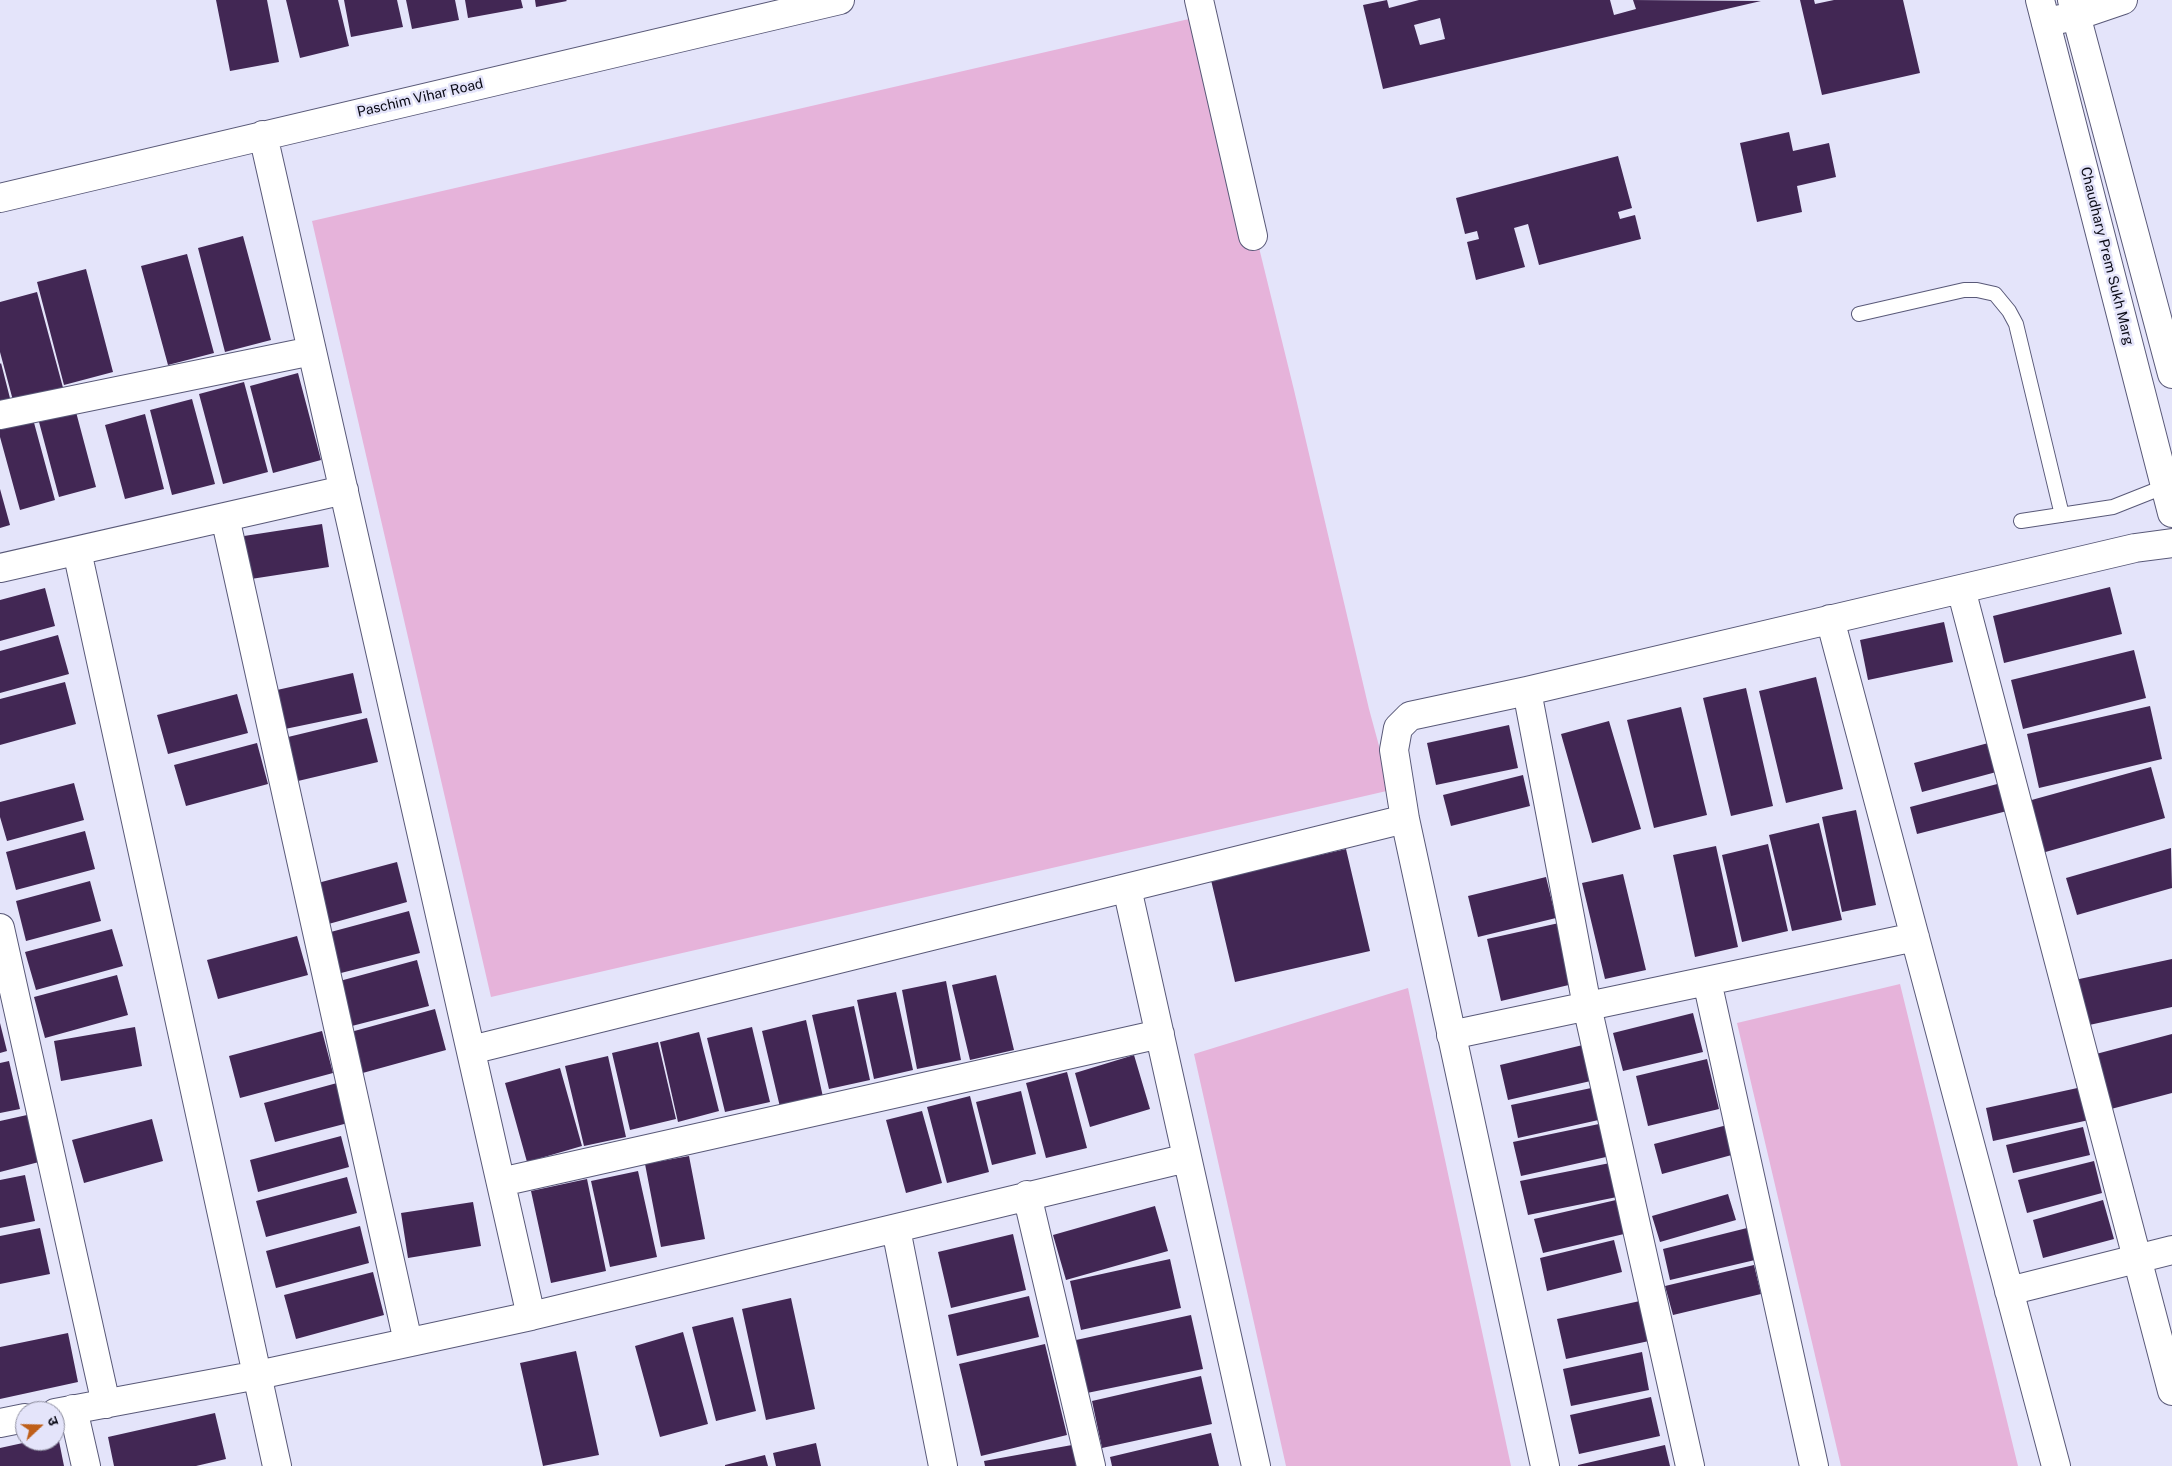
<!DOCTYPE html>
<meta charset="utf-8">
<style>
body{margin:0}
#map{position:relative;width:2172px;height:1466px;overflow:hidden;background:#e4e4fa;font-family:"Public Sans","Noto Sans Devanagari",sans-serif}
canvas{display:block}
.north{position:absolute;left:15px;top:1401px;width:50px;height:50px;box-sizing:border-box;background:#e4e4fa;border:1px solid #8d8d9e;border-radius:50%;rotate:69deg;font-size:14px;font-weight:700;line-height:20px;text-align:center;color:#0a0a15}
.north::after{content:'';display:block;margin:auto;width:18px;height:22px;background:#bf5f19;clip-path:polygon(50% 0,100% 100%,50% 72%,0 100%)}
</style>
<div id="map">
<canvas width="2172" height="1466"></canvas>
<div class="north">उ</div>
</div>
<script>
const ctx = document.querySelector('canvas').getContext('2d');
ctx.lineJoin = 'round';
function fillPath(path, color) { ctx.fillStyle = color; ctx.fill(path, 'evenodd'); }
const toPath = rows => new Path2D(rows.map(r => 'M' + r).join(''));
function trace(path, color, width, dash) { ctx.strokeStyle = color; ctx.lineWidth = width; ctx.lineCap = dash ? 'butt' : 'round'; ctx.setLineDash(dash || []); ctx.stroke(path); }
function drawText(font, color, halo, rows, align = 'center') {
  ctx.font = font + ' "Public Sans",sans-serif'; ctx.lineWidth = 5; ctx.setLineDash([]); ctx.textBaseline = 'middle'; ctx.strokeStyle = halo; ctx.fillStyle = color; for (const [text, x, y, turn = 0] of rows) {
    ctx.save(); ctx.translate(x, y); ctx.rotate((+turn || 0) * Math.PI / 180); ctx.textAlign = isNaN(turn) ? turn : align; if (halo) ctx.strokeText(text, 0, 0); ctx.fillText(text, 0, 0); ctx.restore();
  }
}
const green = toPath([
 [1202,16,1294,390,1369,709,1391,790,491,997,312,221],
 [1900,984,2018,1466,1841,1466,1737,1023],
 [1408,988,1511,1466,1286,1466,1194,1054]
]);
const building = toPath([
 [216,0,267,0,279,62,230,71],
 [286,0,338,0,349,46,300,58],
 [344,0,397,0,403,27,351,37],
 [406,0,455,0,459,20,412,29],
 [465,0,521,0,523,8,468,18],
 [535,0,566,0,567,1,536,7],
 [1387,0,1389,8,1419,0,1610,0,1614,15,1636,9,1633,0,1761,1,1383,89,1363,5],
 [1440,18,1445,39,1420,45,1414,25],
 [1800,0,1814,0,1815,4,1834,0,1903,0,1920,73,1822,95],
 [1789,132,1793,151,1829,143,1836,177,1797,186,1802,212,1757,222,1740,143],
 [1618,156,1632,208,1618,212,1620,219,1635,215,1641,239,1539,265,1528,224,1514,228,1525,267,1476,280,1467,242,1479,239,1477,231,1465,234,1456,198],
 [243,236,271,340,225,352,198,248],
 [187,254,214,353,168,365,141,266],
 [86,269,113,372,64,385,37,282],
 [37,292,65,395,15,408,0,352,0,302],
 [1,363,12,406,0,409,0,364],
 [298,373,321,460,273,473,250,386],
 [244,382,268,472,223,484,199,394],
 [192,399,215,484,172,495,150,410],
 [76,412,96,487,59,497,39,422],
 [145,414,164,489,125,499,105,425],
 [33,419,55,500,20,510,0,437,0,428],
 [0,489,10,525,0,528],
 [322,524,329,567,251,579,244,536],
 [2110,587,2122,634,2004,663,1993,616],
 [45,588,55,626,0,641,0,600],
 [1944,622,1953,662,1868,680,1860,640],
 [58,635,69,674,0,693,0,651],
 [2134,650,2146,698,2023,729,2011,680],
 [353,673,362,713,285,729,277,690],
 [1816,677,1843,789,1786,803,1759,691],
 [65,682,76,724,0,745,0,699],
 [1746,688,1773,806,1731,816,1703,698],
 [237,694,248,733,168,754,157,715],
 [2150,706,2162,759,2039,788,2027,734],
 [1681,707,1707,815,1654,828,1627,720],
 [367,718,378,762,298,781,288,737],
 [1609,721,1641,829,1592,843,1561,734],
 [1509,725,1518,768,1436,785,1427,743],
 [1992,742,2000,771,1922,792,1914,763],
 [257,743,268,784,186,806,174,765],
 [2151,767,2165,818,2042,853,2028,801],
 [1523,775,1530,806,1451,826,1443,795],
 [74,783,84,820,7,841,0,817,0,802],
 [2001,783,2007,811,1917,834,1910,807],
 [1856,810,1876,905,1842,912,1822,817],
 [1819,823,1842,920,1792,931,1769,835],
 [85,831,95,869,16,890,6,852],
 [1768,844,1788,931,1742,942,1722,855],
 [1716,846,1738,947,1695,957,1673,855],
 [2171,848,2172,888,2077,915,2066,878],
 [1346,849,1370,951,1235,982,1211,880],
 [397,862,407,902,325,925,314,884],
 [1623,874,1646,970,1605,979,1582,883],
 [1546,877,1556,918,1478,937,1468,896],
 [90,881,101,921,26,941,16,901],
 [409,911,420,953,337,974,327,933],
 [1559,923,1573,984,1501,1001,1487,939],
 [112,929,123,966,36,990,25,952],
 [297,936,308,975,218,999,207,960],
 [2172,959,2172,1007,2080,1027,2070,981],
 [417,960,429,1006,348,1027,336,982],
 [117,975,128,1015,45,1038,34,997],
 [996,975,1014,1050,970,1060,952,985],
 [946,981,961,1060,917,1069,902,990],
 [896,992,913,1070,874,1079,857,1000],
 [854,1006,870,1080,829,1089,812,1015],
 [435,1009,446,1050,359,1074,347,1033],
 [1693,1013,1703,1052,1623,1071,1613,1033],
 [806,1020,823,1097,780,1107,762,1031],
 [0,1023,7,1051,0,1053],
 [135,1027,142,1066,61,1081,54,1041],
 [752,1027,770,1102,725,1112,707,1038],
 [322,1031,333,1073,240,1098,229,1056],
 [699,1032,719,1111,678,1122,660,1042],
 [2172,1034,2172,1093,2111,1109,2096,1054],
 [658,1042,676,1119,630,1130,612,1053],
 [1587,1044,1595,1080,1508,1100,1500,1065],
 [1134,1055,1150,1109,1090,1127,1075,1073],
 [608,1056,626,1137,584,1146,565,1066],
 [1707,1059,1719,1109,1648,1126,1636,1076],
 [9,1061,20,1109,0,1113,0,1063],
 [560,1068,582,1146,527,1162,505,1083],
 [1067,1072,1087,1148,1046,1158,1026,1083],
 [337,1083,348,1123,275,1142,264,1103],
 [1596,1087,1603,1119,1518,1138,1511,1105],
 [2082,1087,2089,1120,1993,1141,1986,1108],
 [1021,1091,1036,1154,992,1165,976,1102],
 [970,1096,989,1172,947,1183,927,1107],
 [922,1111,942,1183,906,1193,886,1120],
 [27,1115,39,1162,0,1172,0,1121],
 [152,1119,163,1161,84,1183,72,1140],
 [1599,1124,1606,1157,1521,1176,1513,1142],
 [1731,1124,1739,1153,1662,1174,1654,1144],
 [2083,1127,2090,1155,2013,1173,2006,1145],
 [341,1136,349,1167,258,1192,250,1160],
 [689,1156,705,1239,661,1247,645,1164],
 [2094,1161,2102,1193,2027,1213,2018,1180],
 [1610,1163,1617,1197,1528,1215,1520,1181],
 [638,1171,657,1257,610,1267,591,1181],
 [25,1175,35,1221,0,1228,0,1180],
 [347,1177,357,1213,266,1237,256,1201],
 [587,1179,606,1271,551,1283,531,1191],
 [1728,1194,1736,1220,1660,1242,1652,1216],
 [1616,1200,1624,1234,1543,1253,1534,1219],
 [2103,1200,2114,1239,2043,1258,2033,1220],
 [473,1202,481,1246,408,1258,401,1213],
 [1155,1206,1168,1251,1066,1280,1053,1235],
 [360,1226,369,1263,276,1288,266,1251],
 [40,1228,50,1274,0,1284,0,1236],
 [1747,1228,1755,1260,1670,1280,1663,1249],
 [1013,1234,1026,1290,951,1308,938,1252],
 [1614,1240,1622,1272,1547,1291,1540,1258],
 [1170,1259,1181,1308,1081,1330,1070,1281],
 [1754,1265,1761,1294,1673,1315,1665,1286],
 [373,1272,384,1315,296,1339,284,1295],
 [1029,1296,1039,1337,957,1356,948,1315],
 [791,1298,815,1409,766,1420,742,1309],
 [1640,1301,1649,1341,1566,1359,1557,1319],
 [1191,1315,1203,1369,1087,1393,1076,1340],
 [733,1317,756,1411,716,1421,692,1327],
 [683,1332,708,1424,660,1437,635,1346],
 [68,1333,78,1382,0,1399,0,1347],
 [1045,1344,1067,1435,981,1456,959,1364],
 [576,1351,599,1455,543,1466,520,1363],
 [1642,1352,1649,1390,1571,1406,1563,1369],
 [1201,1376,1212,1424,1102,1448,1092,1401],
 [1651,1397,1660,1436,1579,1454,1570,1415],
 [215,1413,226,1459,196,1466,114,1466,108,1437],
 [1211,1433,1219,1466,1112,1466,1110,1457],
 [55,1436,58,1436,64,1466,0,1466,0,1448,32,1441,55,1441],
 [816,1443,821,1466,776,1466,773,1453],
 [1072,1445,1076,1466,985,1466,984,1461],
 [1665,1445,1670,1466,1578,1466,1578,1465],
 [765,1455,768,1466,725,1466,725,1465]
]);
const lane = toPath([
 [1859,314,1964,290,1977,290,1995,294,2009,311,2016,324,2062,515],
 [2021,521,2113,507,2166,486]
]);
const street = toPath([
 [1199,0,1253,236],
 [2046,22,2076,16,2123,0],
 [263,135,531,1316],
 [0,198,840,0],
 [0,415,312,351],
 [225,517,408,1342],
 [77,551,277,1466],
 [0,568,344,490],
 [1961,589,2172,1391],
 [1830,619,2056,1466],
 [1527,691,1587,1006,1690,1466],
 [1127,888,1256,1466],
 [0,928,106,1404],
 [1707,981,1814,1466],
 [1451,1035,1915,937],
 [471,1050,1405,819],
 [501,1182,1160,1034],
 [1027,1195,1091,1466],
 [896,1229,943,1466],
 [2009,1291,2172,1250],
 [73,1409,86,1466],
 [55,1413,258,1375,531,1316,1187,1158],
 [0,1423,25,1418],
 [1545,1466,1405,819,1394,750,1398,728,1410,716,1527,691,2135,548,2172,543]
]);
const secondary = toPath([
 [2040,0,2172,513],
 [2072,0,2172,374]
]);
const streetNames = [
 ["Paschim Vihar Road",420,98,-13],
 ["Chaudhary Prem Sukh Marg",2107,256,76]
];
fillPath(green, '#e6b3da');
fillPath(building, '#422754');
trace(lane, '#595978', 16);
trace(street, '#595978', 30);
trace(secondary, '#595978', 30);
trace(lane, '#fff', 14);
trace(street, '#fff', 28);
trace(secondary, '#fff', 28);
drawText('14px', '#0a0a15', '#e4e4fa', streetNames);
</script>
